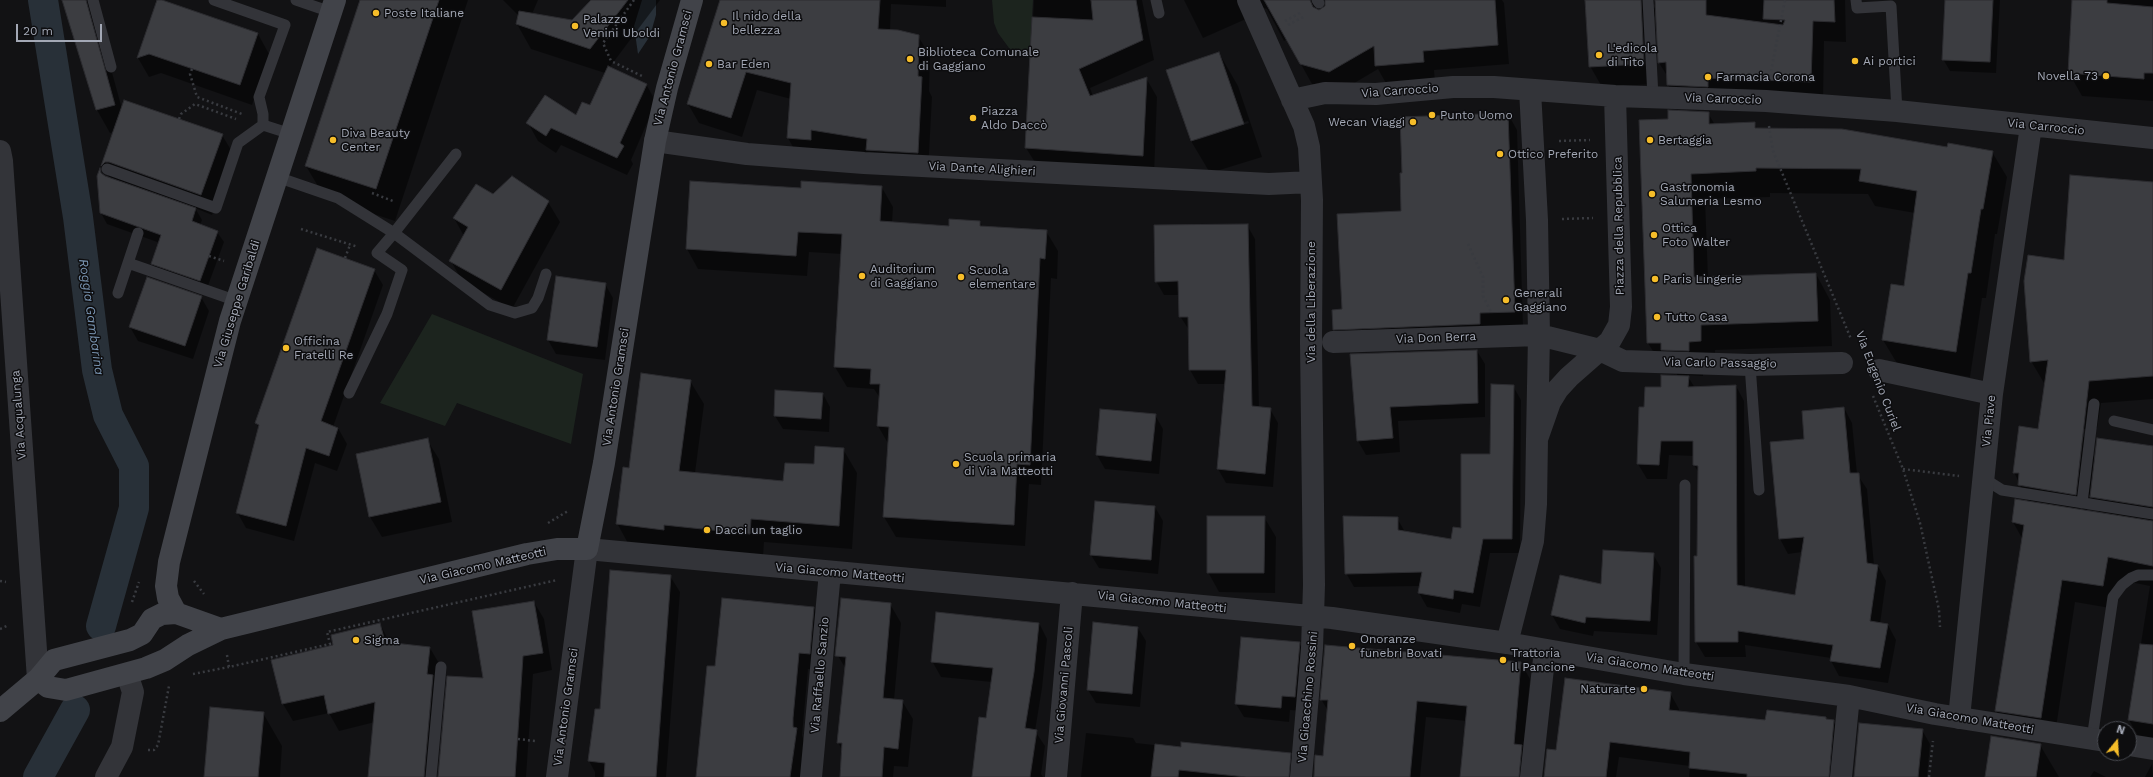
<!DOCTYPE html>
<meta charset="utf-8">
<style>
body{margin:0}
#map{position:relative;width:2153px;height:777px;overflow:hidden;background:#121214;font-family:"Work Sans",sans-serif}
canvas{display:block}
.north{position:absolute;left:2097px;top:721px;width:40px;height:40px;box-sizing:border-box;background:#0d0d0f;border:1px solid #494b51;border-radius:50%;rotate:18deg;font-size:11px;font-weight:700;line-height:16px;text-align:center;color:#a3a8b5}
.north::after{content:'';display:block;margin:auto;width:14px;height:18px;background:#f6bd29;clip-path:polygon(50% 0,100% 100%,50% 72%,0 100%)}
.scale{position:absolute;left:16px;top:24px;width:86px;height:18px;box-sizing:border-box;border:2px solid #a3a8b5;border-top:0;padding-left:5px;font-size:12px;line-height:14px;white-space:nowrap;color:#a3a8b5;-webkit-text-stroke:3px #0d0d0f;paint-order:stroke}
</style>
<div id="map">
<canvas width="2153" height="777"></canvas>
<div class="north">N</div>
<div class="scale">20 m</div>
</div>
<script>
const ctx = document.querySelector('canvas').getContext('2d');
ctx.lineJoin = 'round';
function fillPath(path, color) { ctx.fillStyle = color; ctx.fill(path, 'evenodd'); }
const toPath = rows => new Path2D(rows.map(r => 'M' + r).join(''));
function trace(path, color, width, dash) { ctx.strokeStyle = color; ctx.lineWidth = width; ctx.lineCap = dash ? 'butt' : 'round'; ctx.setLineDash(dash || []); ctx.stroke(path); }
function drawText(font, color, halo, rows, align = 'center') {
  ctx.font = font + ' "Work Sans",sans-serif'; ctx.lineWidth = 3; ctx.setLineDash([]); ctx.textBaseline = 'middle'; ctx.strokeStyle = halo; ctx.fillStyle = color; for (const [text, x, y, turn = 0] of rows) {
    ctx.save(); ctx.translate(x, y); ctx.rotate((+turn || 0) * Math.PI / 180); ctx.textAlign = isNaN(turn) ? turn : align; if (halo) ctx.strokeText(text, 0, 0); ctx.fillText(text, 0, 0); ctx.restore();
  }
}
const green = toPath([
 [992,0,1033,0,1030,58,1020,56,1009,48,998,33,994,23],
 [432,314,583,374,571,444,457,403,445,426,380,403]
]);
const water = toPath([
 [642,0,656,0,656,15,650,36,638,54,634,26]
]);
const shadow = toPath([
 [63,0,89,0,99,25,122,109,222,135,234,155,212,215,195,208,202,220,200,225,217,232,224,242,206,291,158,274,152,264,160,243,107,224,101,213,98,176,100,170,104,176,110,178,102,166,114,132,110,133,97,110],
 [158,0,258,34,269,54,252,105,161,73,149,77,138,58],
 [361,0,468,0,395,221,325,198,306,166],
 [503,0,538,0,532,14,573,21,593,0,660,0,609,68,646,84,656,102,631,160,633,164,627,175,561,145,556,153,538,141,528,123,576,117,590,106,605,73,531,49,517,24,519,16],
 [721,0,946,0,946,7,891,4,890,31,918,36,930,56,929,91,932,97,928,172,870,157,822,149,822,159,799,158,788,138,791,99,757,90,742,137,699,123,688,104],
 [1034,0,1142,0,1154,60,1090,88,1093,96,1146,78,1157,97,1154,175,1038,167,1026,148],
 [1184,0,1502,0,1504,3,1509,64,1434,70,1435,82,1387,85,1378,69,1341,91,1312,84,1287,39,1284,41,1267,9,1261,7,1246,19,1203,38],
 [1586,0,1845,0,1846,42,1824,41,1823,102,1680,105,1668,85,1668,77,1659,63,1656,14,1652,21,1655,84,1602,87,1590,66],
 [1652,4,1654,4,1658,9,1656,10],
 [1946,0,2000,0,1996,73,1950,71,1943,59],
 [2073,0,2153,0,2153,101,2082,96,2069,73],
 [1219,53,1238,86,1262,157,1210,173,1191,141],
 [1248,121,1249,123,1197,140,1197,138],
 [1708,113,1715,125,1754,123,1758,130,1992,152,2007,177,1997,234,1995,234,1986,298,1982,298,1970,377,1898,365,1883,340,1905,287,1915,213,1875,206,1868,194,1770,193,1770,197,1705,199,1708,278,1816,274,1830,300,1832,346,1715,350,1716,367,1703,367,1703,376,1687,375,1695,388,1736,386,1744,401,1745,587,1796,596,1802,552,1788,554,1780,539,1805,440,1844,408,1852,423,1857,474,1867,489,1874,565,1878,566,1886,581,1880,624,1888,625,1896,640,1888,683,1839,676,1831,661,1831,658,1745,645,1746,657,1705,657,1696,642,1695,557,1698,557,1699,473,1694,465,1694,456,1669,455,1667,479,1647,479,1638,464,1645,408,1662,388,1678,376,1673,368,1663,368,1648,343,1669,120],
 [1508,114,1517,130,1523,327,1343,345,1334,329,1402,212],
 [2153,183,2153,399,2101,403,2097,428,2054,431,2046,383,2044,383,2031,361,2065,262],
 [881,186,893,207,892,223,950,227,980,222,983,227,1046,231,1058,251,1057,279,1051,278,1041,485,1029,484,1025,546,896,537,884,517,889,445,878,426,880,398,874,389,847,387,835,367,842,254,809,252,807,276,698,269,687,249,802,189],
 [493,195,548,202,560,222,512,309,462,281,451,261,464,236,454,218],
 [1247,225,1255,239,1259,408,1270,409,1278,423,1273,487,1226,483,1218,469,1225,384,1198,384,1190,370,1189,330,1180,316,1180,295,1164,295,1156,281],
 [374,270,383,285,333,427,338,428,347,444,337,471,315,463,294,541,246,528,237,512,259,428,256,423],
 [605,284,613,298,605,360,556,354,548,340],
 [201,297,209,311,193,359,138,341,130,327],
 [1477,351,1485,364,1485,417,1398,421,1400,452,1366,455,1358,441,1351,355],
 [690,381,704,404,695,473,784,482,843,449,857,473,852,549,764,542,763,557,630,547,617,523,630,469],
 [1513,386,1521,400,1520,553,1490,553,1480,607,1462,604,1460,613,1427,607,1419,593,1420,586,1354,587,1346,573,1397,518,1405,532,1452,540,1462,529,1491,455],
 [823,394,830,407,829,432,783,429,775,416],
 [1155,415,1163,429,1159,474,1105,469,1097,455],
 [2083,436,2095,459,2153,447,2153,745,2142,743,2129,720,2150,586,2120,580,2116,609,2075,602,2054,741,2009,734,1996,711,2023,540,2013,522,2016,500,2028,502,2014,472],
 [2089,494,2100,513,2087,511],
 [427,440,439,459,452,522,382,537,370,517,357,454],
 [1155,507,1163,521,1158,574,1099,568,1091,555],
 [1264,517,1276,537,1275,593,1219,592,1208,572],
 [1653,554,1661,568,1657,635,1594,631,1593,636,1560,629,1552,615],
 [670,576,680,592,666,777,595,777,595,772,589,761,600,710],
 [534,602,544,619,552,670,533,674,526,777,439,777,484,679],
 [890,604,901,623,894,700,902,701,913,719,908,767,894,766,893,777,841,777,842,750,838,742,846,669,838,656],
 [814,608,823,624,816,670,808,669,802,735,805,745,801,777,750,777,716,667],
 [1039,623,1047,639,1042,688,1035,731,1045,746,1041,774,1043,777,973,777,987,719,992,682,941,677,932,661],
 [380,624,390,643,430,648,440,665,435,777,369,777,375,722,339,731,329,713,293,721,283,704,272,660,335,645],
 [1138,628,1146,641,1140,707,1096,703,1088,690],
 [1299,643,1307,657,1303,711,1290,710,1289,722,1244,717,1236,704],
 [1326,645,1521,663,1530,679,1523,750,1529,777,1461,777,1467,721,1426,717,1420,777,1314,777,1324,757,1328,711,1321,699],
 [1670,693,1679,709,1679,712,1766,721,1825,718,1827,720,1833,721,1843,737,1839,777,1689,777,1690,766,1619,757,1616,777,1543,777,1548,750,1557,751],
 [263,713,282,746,280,777,205,777],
 [1922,730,1930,744,1927,777,1855,777],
 [1086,733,1133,738,1136,743,1182,748,1290,753,1299,769,1299,777,1081,777],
 [2040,745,2059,777,1986,777],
 [2152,764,2153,777,2145,777],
 [2094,771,2106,777,2090,777]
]);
const canal = toPath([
 [43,0,78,217,97,370,108,415,134,466,134,508,101,626],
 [38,777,75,710]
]);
const building = toPath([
 [62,0,86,0,115,105,96,110,62,0],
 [157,0,162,0,258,33,240,85,149,54,137,58,157,0],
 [360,0,439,0,376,189,305,166,360,0],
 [591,0,628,0,590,49,516,24,519,11,572,20,591,0],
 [720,0,880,0,878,29,898,30,919,35,918,76,922,77,918,153,866,150,867,139,811,130,811,140,787,138,791,83,746,72,731,118,687,104,720,0],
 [1091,0,1136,0,1143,40,1079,69,1090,96,1147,77,1143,156,1025,148,1032,17,1093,20,1091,0],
 [1264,0,1310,0,1313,7,1319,10,1325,6,1325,0,1495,0,1498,45,1423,51,1424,62,1375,66,1374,46,1329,72,1300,64,1264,0],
 [1585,0,1641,0,1644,64,1589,67,1585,0],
 [1655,0,1706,0,1706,15,1783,25,1785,20,1763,19,1764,0,1834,0,1835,22,1813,21,1811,82,1708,78,1708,87,1667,85,1666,62,1658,63,1655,0],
 [1945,0,1993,0,1990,62,1942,60,1945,0],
 [2072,0,2107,0,2107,3,2153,7,2153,73,2144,73,2144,79,2068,73,2072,0],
 [1219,52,1244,124,1191,141,1166,70,1219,52],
 [608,66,647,84,620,143,624,146,617,158,551,128,546,136,526,123,545,95,576,115,582,102,590,105,608,66],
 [124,100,223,134,201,195,109,162,105,162,101,166,124,100],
 [1668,110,1709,112,1709,124,1755,122,1755,128,1842,129,1947,147,1948,143,1993,151,1983,209,1981,209,1971,273,1968,273,1956,352,1882,340,1891,284,1904,286,1917,191,1859,181,1861,169,1756,168,1756,171,1691,174,1694,277,1816,273,1818,321,1701,325,1701,341,1689,342,1689,351,1661,350,1661,343,1647,343,1639,120,1668,119,1668,110],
 [1508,113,1515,312,1480,313,1480,324,1333,330,1332,310,1342,309,1337,214,1401,211,1400,173,1402,173,1400,117,1508,113],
 [100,168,101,173,105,176,196,208,192,221,218,231,200,281,151,264,161,235,100,213,97,176,100,168],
 [2070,175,2153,182,2153,376,2089,381,2076,495,2018,485,2019,473,2013,473,2019,426,2038,429,2048,360,2030,362,2024,281,2028,255,2064,260,2070,175],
 [512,176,549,201,501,290,449,261,468,227,453,218,476,184,493,194,512,176],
 [690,181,801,188,801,181,882,186,880,221,949,226,949,219,980,221,980,226,1047,230,1045,259,1040,258,1030,465,1017,464,1014,525,883,517,889,427,877,426,880,384,870,384,871,369,834,367,842,234,798,232,796,256,686,249,690,181],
 [1248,224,1252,406,1271,408,1265,474,1217,469,1226,370,1189,370,1188,317,1179,317,1178,281,1155,282,1154,225,1248,224],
 [317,248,375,269,321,421,338,428,329,456,306,448,286,526,236,513,259,425,255,423,317,248],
 [556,276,606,283,597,347,547,340,556,276],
 [147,277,202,296,185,346,129,327,147,277],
 [1477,350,1478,403,1390,407,1393,438,1357,441,1350,354,1477,350],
 [641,373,691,380,679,471,783,481,785,463,814,464,815,446,844,448,839,526,751,519,750,534,664,525,664,530,616,524,623,467,629,468,641,373],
 [1661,375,1689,376,1688,387,1736,385,1737,585,1795,595,1804,537,1779,539,1770,442,1804,439,1802,411,1844,407,1850,473,1859,473,1867,563,1878,565,1870,621,1888,624,1880,668,1830,661,1833,645,1738,631,1738,642,1695,642,1694,556,1697,556,1698,466,1693,465,1693,441,1661,441,1659,465,1637,464,1639,407,1644,407,1645,387,1661,387,1661,375],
 [1491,384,1514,385,1512,539,1483,539,1473,593,1454,590,1453,599,1418,593,1422,572,1345,574,1343,516,1398,517,1398,530,1451,539,1453,527,1461,528,1461,454,1490,454,1491,384],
 [775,390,823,393,821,419,774,416,775,390],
 [1100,409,1156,414,1151,461,1096,455,1100,409],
 [428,438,441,502,369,517,356,454,428,438],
 [2097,438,2153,446,2153,507,2090,497,2097,438],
 [2015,499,2153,521,2153,566,2108,557,2103,586,2062,580,2041,718,1995,711,2024,525,2012,522,2015,499],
 [1095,501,1155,506,1151,560,1090,555,1095,501],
 [1207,516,1265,516,1264,573,1207,573,1207,516],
 [1603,550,1654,553,1650,621,1586,617,1585,623,1551,615,1560,575,1601,584,1603,550],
 [610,570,671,575,656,777,604,777,605,763,588,761,595,709,600,709,610,570],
 [722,598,814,607,810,654,799,653,793,718,793,727,797,728,790,777,696,777,707,666,715,666,722,598],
 [841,598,891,603,883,698,903,700,898,749,884,747,882,777,840,777,842,743,837,743,846,657,835,656,841,598],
 [534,601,543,653,523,656,515,777,438,777,447,676,483,678,472,611,534,601],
 [936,612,1039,623,1034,672,1025,728,1037,730,1030,777,972,777,979,717,986,718,993,668,931,662,936,612],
 [1093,622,1138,627,1132,694,1087,690,1093,622],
 [380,623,385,642,430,647,427,674,433,675,424,777,368,777,375,702,328,714,324,695,282,704,271,660,333,645,331,635,380,623],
 [1241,637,1300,642,1295,697,1282,696,1281,708,1235,704,1241,637],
 [2140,644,2153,645,2153,724,2128,720,2140,644],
 [1325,645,1521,662,1514,744,1522,745,1519,777,1460,777,1467,706,1417,701,1410,777,1314,777,1315,755,1323,756,1328,700,1320,700,1325,645],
 [1565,678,1671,692,1669,710,1765,720,1767,710,1826,717,1826,719,1834,720,1829,777,1747,777,1747,774,1689,768,1690,752,1610,742,1606,777,1544,777,1547,749,1556,750,1565,678],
 [210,707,264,712,258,777,204,777,210,707],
 [1859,723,1923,729,1918,777,1854,777,1859,723],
 [1991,736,2041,744,2036,777,1985,777,1991,736],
 [1181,742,1291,753,1289,777,1246,777,1179,770,1178,777,1151,777,1155,744,1181,747,1181,742]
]);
const path = toPath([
 [634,0,603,43,611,61,644,77],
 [1285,21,1300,13],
 [1288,25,1305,16],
 [192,69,190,74,197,97,242,114],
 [1770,76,1785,0],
 [179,119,181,114,195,104,236,119],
 [1769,126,1773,151,1851,339],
 [1559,141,1590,140],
 [372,193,393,201],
 [1562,219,1593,218],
 [301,229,358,247],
 [1468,244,1483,277,1483,296,1491,312],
 [209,256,224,261],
 [345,258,350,245],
 [1873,396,1903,469,1920,523,1939,610,1940,627],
 [1903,469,1959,476],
 [548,523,568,511],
 [0,581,6,582],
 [194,581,204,594],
 [132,602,139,582],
 [0,629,9,625],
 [227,655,229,667,330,644,327,632,557,580],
 [193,674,229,667],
 [518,739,535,741],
 [148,750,154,750,158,745,169,686],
 [1929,777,1933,741]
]);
const lane = toPath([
 [93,0,111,67],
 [214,0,285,25,259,97,263,114,263,125,291,134],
 [296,0,331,12],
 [1156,0,1159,13],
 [1317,0,1319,3],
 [1648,0,1653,97],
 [1856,0,1857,8,1891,6,1897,111],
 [107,169,216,208,238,143,263,125],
 [277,177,338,198,394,233,456,154],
 [138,233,128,263,237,301],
 [118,293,128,263],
 [1750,365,1759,490],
 [349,393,387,314,402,270,377,253,394,233,490,305,515,313,532,308,538,298,546,274],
 [2114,421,2153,430],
 [1983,478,2002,490,2153,514],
 [2082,503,2094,404],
 [1684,674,1685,485],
 [2092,739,2113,597,2122,585,2131,578,2138,575,2153,575],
 [431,777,441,667]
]);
const street = toPath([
 [1248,0,1304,126,1309,147,1312,200,1311,343,1314,585,1312,648,1301,777],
 [1530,90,1537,220,1539,335,1537,439,1550,402,1558,389,1569,377,1610,341,1619,325,1621,307,1615,96],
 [1292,100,1325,93,1376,94,1453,87,1494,87,1615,96,1766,101,1897,111,2153,138],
 [655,141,747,154,864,163,1269,184,1311,182],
 [0,151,2,161,38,679],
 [1333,342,1539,335,1600,350,1623,361,1750,365,1842,363],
 [1879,370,1992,394],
 [1507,643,1533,541,1536,504,1537,439],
 [1959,718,1992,394,2031,126],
 [2129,745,2153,749],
 [106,777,122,747,133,692,127,674],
 [557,777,587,549,1332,618,1507,643,1684,674,1849,696,1935,714,2105,741],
 [811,777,830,572],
 [1056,777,1072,593],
 [1531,777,1545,650],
 [1841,777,1849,696]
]);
const secondary = toPath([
 [176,613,168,598,166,586,169,562,230,321,335,0],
 [38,679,48,687,66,690,146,668,165,660,188,645,221,629,527,554,557,549,587,549,604,463,655,141,667,88,692,0],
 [0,711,38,679,54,660,130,640,142,634,152,619,162,614,176,613,221,629]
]);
const markers = [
 [376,13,4,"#f6bd29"],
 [724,23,4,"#f6bd29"],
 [575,26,4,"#f6bd29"],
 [1599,55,4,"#f6bd29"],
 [910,59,4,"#f6bd29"],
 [1855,61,4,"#f6bd29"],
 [709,64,4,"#f6bd29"],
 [2106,76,4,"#f6bd29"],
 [1708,77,4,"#f6bd29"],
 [1432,115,4,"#f6bd29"],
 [973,118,4,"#f6bd29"],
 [1413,122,4,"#f6bd29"],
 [333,140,4,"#f6bd29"],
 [1650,140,4,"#f6bd29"],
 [1500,154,4,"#f6bd29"],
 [1652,194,4,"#f6bd29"],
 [1654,235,4,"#f6bd29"],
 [862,276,4,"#f6bd29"],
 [961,277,4,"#f6bd29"],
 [1655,279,4,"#f6bd29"],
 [1506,300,4,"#f6bd29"],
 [1657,317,4,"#f6bd29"],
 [286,348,4,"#f6bd29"],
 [956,464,4,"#f6bd29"],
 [707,530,4,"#f6bd29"],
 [356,640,4,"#f6bd29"],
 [1352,646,4,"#f6bd29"],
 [1503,660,4,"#f6bd29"],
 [1644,689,4,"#f6bd29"]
];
const poiNames = [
 ["Poste Italiane",384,13],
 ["Il nido della",732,16],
 ["bellezza",732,30],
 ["Palazzo",583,19],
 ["Venini Uboldi",583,33],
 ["L'edicola",1607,48],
 ["di Tito",1607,62],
 ["Biblioteca Comunale",918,52],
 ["di Gaggiano",918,66],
 ["Ai portici",1863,61],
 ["Bar Eden",717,64],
 ["Novella 73",2098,76,"right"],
 ["Farmacia Corona",1716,77],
 ["Piazza",981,111],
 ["Aldo Daccò",981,125],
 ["Punto Uomo",1440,115],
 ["Wecan Viaggi",1405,122,"right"],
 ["Diva Beauty",341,133],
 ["Center",341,147],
 ["Bertaggia",1658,140],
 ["Ottico Preferito",1508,154],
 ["Gastronomia",1660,187],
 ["Salumeria Lesmo",1660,201],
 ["Ottica",1662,228],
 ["Foto Walter",1662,242],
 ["Auditorium",870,269],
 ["di Gaggiano",870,283],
 ["Scuola",969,270],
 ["elementare",969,284],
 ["Paris Lingerie",1663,279],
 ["Generali",1514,293],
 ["Gaggiano",1514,307],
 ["Tutto Casa",1665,317],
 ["Officina",294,341],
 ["Fratelli Re",294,355],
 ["Scuola primaria",964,457],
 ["di Via Matteotti",964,471],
 ["Dacci un taglio",715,530],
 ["Onoranze",1360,639],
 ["funebri Bovati",1360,653],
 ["Sigma",364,640],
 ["Trattoria",1511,653],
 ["Il Pancione",1511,667],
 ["Naturarte",1636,689,"right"]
];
const streetNames = [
 ["Via Antonio Gramsci",673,68,-75],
 ["Via Carroccio",1400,91,-4],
 ["Via Carroccio",1723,99,2],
 ["Via Carroccio",2046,127,6],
 ["Via Dante Alighieri",982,169,3],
 ["Piazza della Repubblica",1619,226,-91],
 ["Via della Liberazione",1311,302,-90],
 ["Via Giuseppe Garibaldi",237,304,-73],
 ["Via Don Berra",1436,338,-2],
 ["Via Carlo Passaggio",1720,363,1],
 ["Via Eugenio Curiel",1878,381,69],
 ["Via Antonio Gramsci",616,387,-81],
 ["Via Acqualunga",19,415,-94],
 ["Via Piave",1989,421,-84],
 ["Via Giacomo Matteotti",483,566,-13],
 ["Via Giacomo Matteotti",840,573,5],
 ["Via Giacomo Matteotti",1162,602,6],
 ["Via Giacomo Matteotti",1650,667,9],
 ["Via Raffaello Sanzio",820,675,-85],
 ["Via Giovanni Pascoli",1064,685,-85],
 ["Via Gioacchino Rossini",1308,697,-85],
 ["Via Antonio Gramsci",566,707,-82],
 ["Via Giacomo Matteotti",1970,719,10]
];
const waterNames = [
 ["Roggia Gambarina",91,317,82]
];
fillPath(green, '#1c241e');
fillPath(water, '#283038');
fillPath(shadow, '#0007');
trace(canal, '#283038', 30);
fillPath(building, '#3c3d41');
trace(building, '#2c2c30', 1);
trace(path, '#393b40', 2.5, [2, 3]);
trace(lane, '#333439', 11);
trace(street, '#333439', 22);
trace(secondary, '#414349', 22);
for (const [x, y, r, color] of markers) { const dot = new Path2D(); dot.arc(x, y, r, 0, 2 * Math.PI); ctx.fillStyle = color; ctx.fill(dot); trace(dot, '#0d0d0f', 1.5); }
drawText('12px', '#a3a8b5', '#0d0d0f', poiNames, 'left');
drawText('12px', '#a3a8b5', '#0d0d0f', streetNames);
drawText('italic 13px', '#7994b1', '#0d0d0f', waterNames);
</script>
